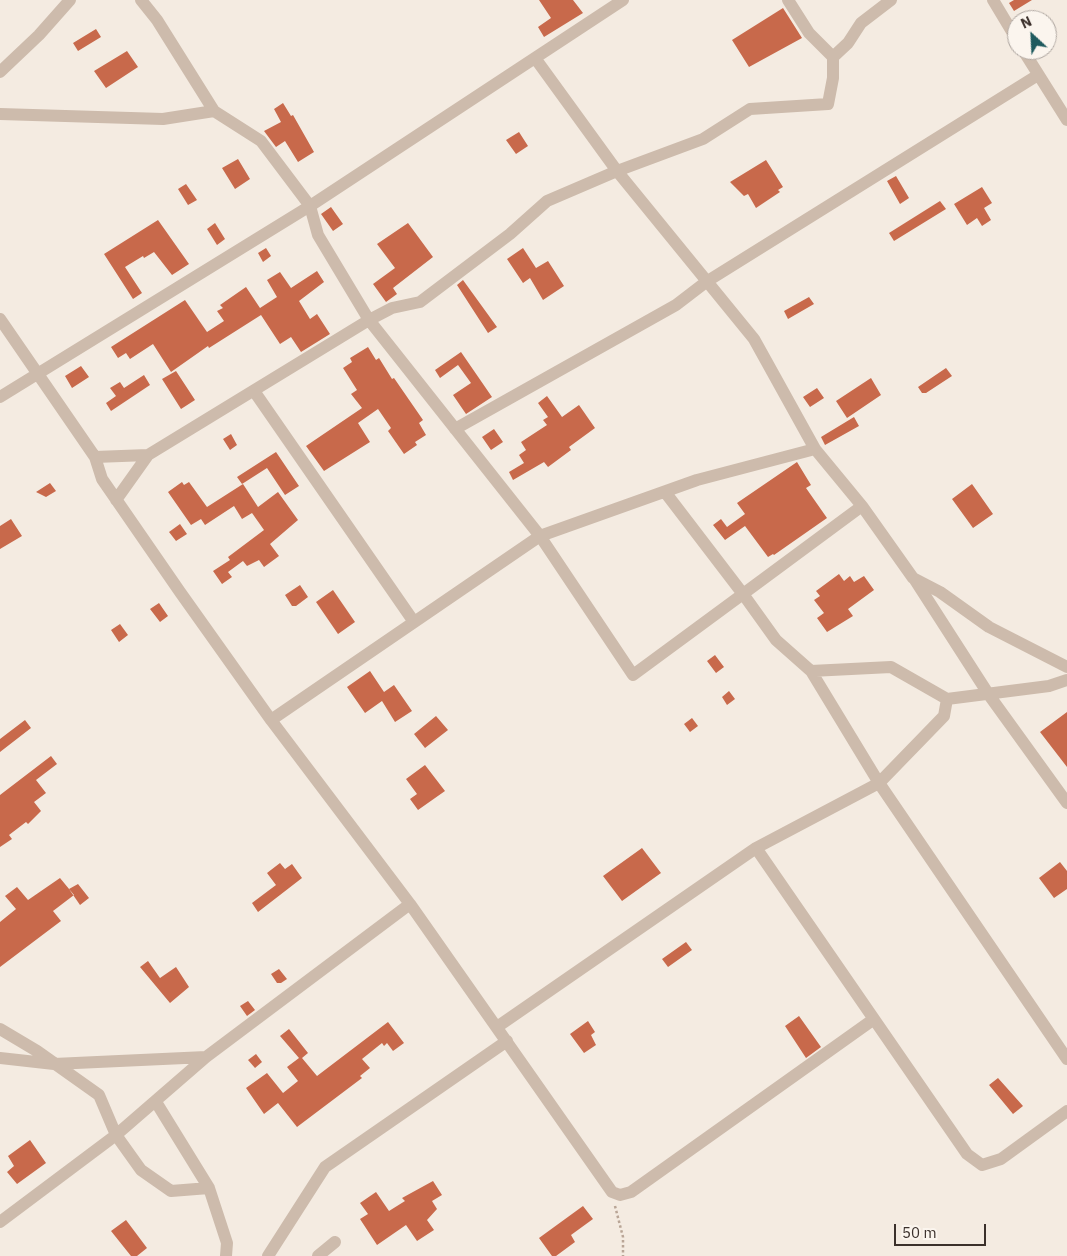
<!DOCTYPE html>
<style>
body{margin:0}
#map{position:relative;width:1067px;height:1256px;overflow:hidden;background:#f4ebe1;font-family:"IBM Plex Sans",sans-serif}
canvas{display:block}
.north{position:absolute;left:1007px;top:10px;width:50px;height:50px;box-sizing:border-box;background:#fbf5ee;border:1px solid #aea6a0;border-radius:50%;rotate:335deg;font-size:14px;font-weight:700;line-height:20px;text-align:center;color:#3b302b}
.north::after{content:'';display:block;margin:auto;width:18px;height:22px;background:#1f5a5e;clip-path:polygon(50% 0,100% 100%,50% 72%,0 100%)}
.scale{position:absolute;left:894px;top:1224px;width:92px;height:22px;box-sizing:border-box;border:2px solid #3b302b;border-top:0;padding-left:6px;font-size:15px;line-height:18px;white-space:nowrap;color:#3b302b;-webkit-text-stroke:4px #fbf5ee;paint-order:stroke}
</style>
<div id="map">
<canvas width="1067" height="1256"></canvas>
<div class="north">N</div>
<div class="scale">50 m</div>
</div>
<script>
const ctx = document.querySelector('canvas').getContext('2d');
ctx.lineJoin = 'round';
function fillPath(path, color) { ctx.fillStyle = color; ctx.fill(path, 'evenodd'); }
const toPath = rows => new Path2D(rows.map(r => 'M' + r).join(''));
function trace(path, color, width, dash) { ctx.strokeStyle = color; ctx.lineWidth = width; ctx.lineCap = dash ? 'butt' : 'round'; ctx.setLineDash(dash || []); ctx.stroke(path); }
const building = toPath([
 [539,0,573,0,583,13,544,37,538,27,551,18],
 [1014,0,1032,0,1014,11,1009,3],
 [783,8,802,38,749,67,732,40],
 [96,29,101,37,78,51,73,43],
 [127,51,138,67,106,88,94,71],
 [283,103,291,116,293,115,314,152,298,162,285,141,276,147,264,131,281,122,274,109],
 [519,132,528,146,516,154,506,140],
 [238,159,250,179,235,189,222,168],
 [766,160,783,187,778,190,780,192,756,208,748,194,744,196,730,182],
 [896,176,909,198,900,204,887,181],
 [186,184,197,200,188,205,178,189],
 [982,187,992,203,984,208,991,220,982,226,977,218,967,225,954,204],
 [940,201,946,209,894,241,889,233],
 [331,207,343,224,333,231,321,214],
 [158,220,189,264,172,275,154,252,144,258,143,256,125,267,142,293,133,299,104,254],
 [215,223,225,239,217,245,207,229],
 [408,223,433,257,393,288,397,294,386,302,373,284,395,268,377,244],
 [266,248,271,256,263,262,258,253],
 [523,248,536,268,548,261,564,286,543,300,530,278,523,283,507,259],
 [317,271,324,282,299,301,310,319,317,314,330,334,301,352,291,337,280,344,261,315,209,348,208,346,171,372,153,344,130,359,126,353,118,358,111,347,185,300,207,332,224,321,217,311,223,308,220,305,246,287,260,308,277,297,267,280,280,272,291,288],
 [463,280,497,327,488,333,457,285],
 [809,297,814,304,788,319,784,311],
 [368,347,376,360,379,358,392,379,394,378,423,420,419,423,426,435,415,442,417,445,404,454,388,431,391,428,378,409,358,423,370,442,324,471,306,446,362,408,351,394,357,390,343,368,352,362,350,358],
 [461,352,492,397,466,414,453,395,471,383,458,365,440,378,435,370],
 [81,366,89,377,72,388,65,376],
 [946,368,952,376,926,393,922,393,918,387],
 [176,371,195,400,181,409,162,379],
 [144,375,150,385,111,411,106,403,116,396,110,388,120,382,124,388],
 [871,378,881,395,847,418,836,401],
 [817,388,824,398,810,407,803,397],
 [547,396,562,417,579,405,595,428,569,447,571,450,548,467,544,462,513,480,509,472,524,463,519,455,526,450,521,442,547,425,543,420,548,417,538,403],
 [854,417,859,426,825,445,821,437],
 [494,429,503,442,491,450,482,437],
 [231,434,237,445,230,450,223,439],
 [276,452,299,486,285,495,267,468,242,484,237,477],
 [797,462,811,485,806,488,827,518,774,555,773,554,768,557,745,526,725,540,713,525,721,519,727,527,745,514,737,503],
 [182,482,184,485,189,482,207,507,243,484,258,507,278,492,298,520,270,544,279,556,264,567,259,560,247,566,243,561,228,572,232,577,222,584,213,571,230,560,228,557,264,530,252,513,242,519,234,506,205,525,201,519,191,525,168,492],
 [50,483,56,491,46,497,36,492],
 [972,484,993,514,973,528,952,499],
 [11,519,22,536,0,549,0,526],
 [180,524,187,534,176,541,169,532],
 [839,574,844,581,850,576,854,582,864,576,874,590,848,609,853,616,827,632,817,618,824,613,814,600,820,596,816,591],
 [300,585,308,597,296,606,292,606,285,595],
 [333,590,355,622,338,634,316,602],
 [159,603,168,616,160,622,150,609],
 [120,624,128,635,119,642,111,630],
 [715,655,724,667,716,673,707,661],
 [370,671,384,692,394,685,412,711,395,722,382,701,365,713,347,687],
 [729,691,735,699,727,705,722,697],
 [1067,712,1067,767,1040,732],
 [436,716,448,730,425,748,414,734],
 [692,718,698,726,690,732,684,724],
 [25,720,31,728,0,752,0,739],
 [51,756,57,764,36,780,46,793,34,802,41,811,28,824,26,822,9,835,12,839,0,847,0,795],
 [425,765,445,791,418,810,410,799,417,794,406,779],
 [642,848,661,873,622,901,603,876],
 [1060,862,1067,871,1067,889,1054,898,1039,878],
 [280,863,285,869,292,864,302,878,258,912,252,903,276,885,267,873],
 [60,878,74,895,53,911,61,921,0,967,0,922,16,909,5,896,17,887,28,900],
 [78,884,89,898,80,905,69,889],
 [686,942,692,950,668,967,662,959],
 [148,961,160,978,176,967,189,987,170,1003,140,967],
 [279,969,287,979,281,983,277,983,271,974],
 [248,1001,255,1010,247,1016,240,1006],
 [799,1016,821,1047,806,1058,785,1026],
 [588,1021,595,1032,591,1035,596,1045,584,1053,570,1034],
 [388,1022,404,1043,393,1051,387,1043,384,1046,382,1043,362,1059,370,1068,360,1076,362,1078,297,1127,278,1103,264,1114,246,1088,267,1073,283,1093,298,1081,287,1067,299,1058,280,1036,289,1029,308,1053,302,1058,317,1076],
 [256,1054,262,1062,255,1068,248,1060],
 [998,1078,1023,1106,1013,1114,989,1085],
 [30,1140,46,1163,17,1184,7,1172,14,1166,8,1156],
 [433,1181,442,1195,432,1201,437,1209,427,1220,434,1230,417,1241,406,1225,377,1245,360,1219,368,1214,360,1203,376,1192,389,1211,405,1201,402,1198],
 [583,1206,593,1219,571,1235,575,1242,556,1256,552,1256,539,1238],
 [126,1220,147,1248,137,1256,131,1256,111,1231]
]);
const path = toPath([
 [615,1206,623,1237,623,1256]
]);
const minor = toPath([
 [141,0,157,20,214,111,261,141,310,206,318,235,369,320,540,536,633,675,743,594,776,640,811,671,891,667,947,699,1049,686,1067,680],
 [993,0,1017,40],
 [1023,50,1067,120],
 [833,57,848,43,861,23,891,0],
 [535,58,617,171,754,339,815,449,862,506,913,578,940,592,989,627,1067,667],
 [0,72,39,35,70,0],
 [0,114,163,119,214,111],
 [0,319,95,457,102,479,180,592,271,720,410,904,612,1192,620,1195,631,1192,874,1019],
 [254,391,414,622],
 [0,397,310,206,623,0],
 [455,429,676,305,706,282,1038,75],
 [95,457,148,455],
 [665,492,743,594,862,506],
 [116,500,148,455,369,320,392,308,420,302,510,234,547,201,617,171,703,139,750,109,828,104,833,78,833,57,809,33,788,0],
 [915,580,989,695,1067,803],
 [811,671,879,783,1067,1059],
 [271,720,540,536,697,480,815,449],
 [756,848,967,1154,982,1165,1001,1159,1067,1111],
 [497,1027,756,848,879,783,944,716,947,699],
 [0,1029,37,1051,99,1095,116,1135,141,1170,171,1191,209,1188],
 [0,1058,54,1064,206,1057],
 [156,1102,209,1188,227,1243,226,1256],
 [0,1222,116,1135,206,1057,410,904],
 [268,1256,325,1167,507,1041],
 [318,1256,335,1242]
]);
fillPath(building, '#c8694b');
trace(path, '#b9a596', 2.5, [2.5, 2.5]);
trace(minor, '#cdbbac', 12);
</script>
